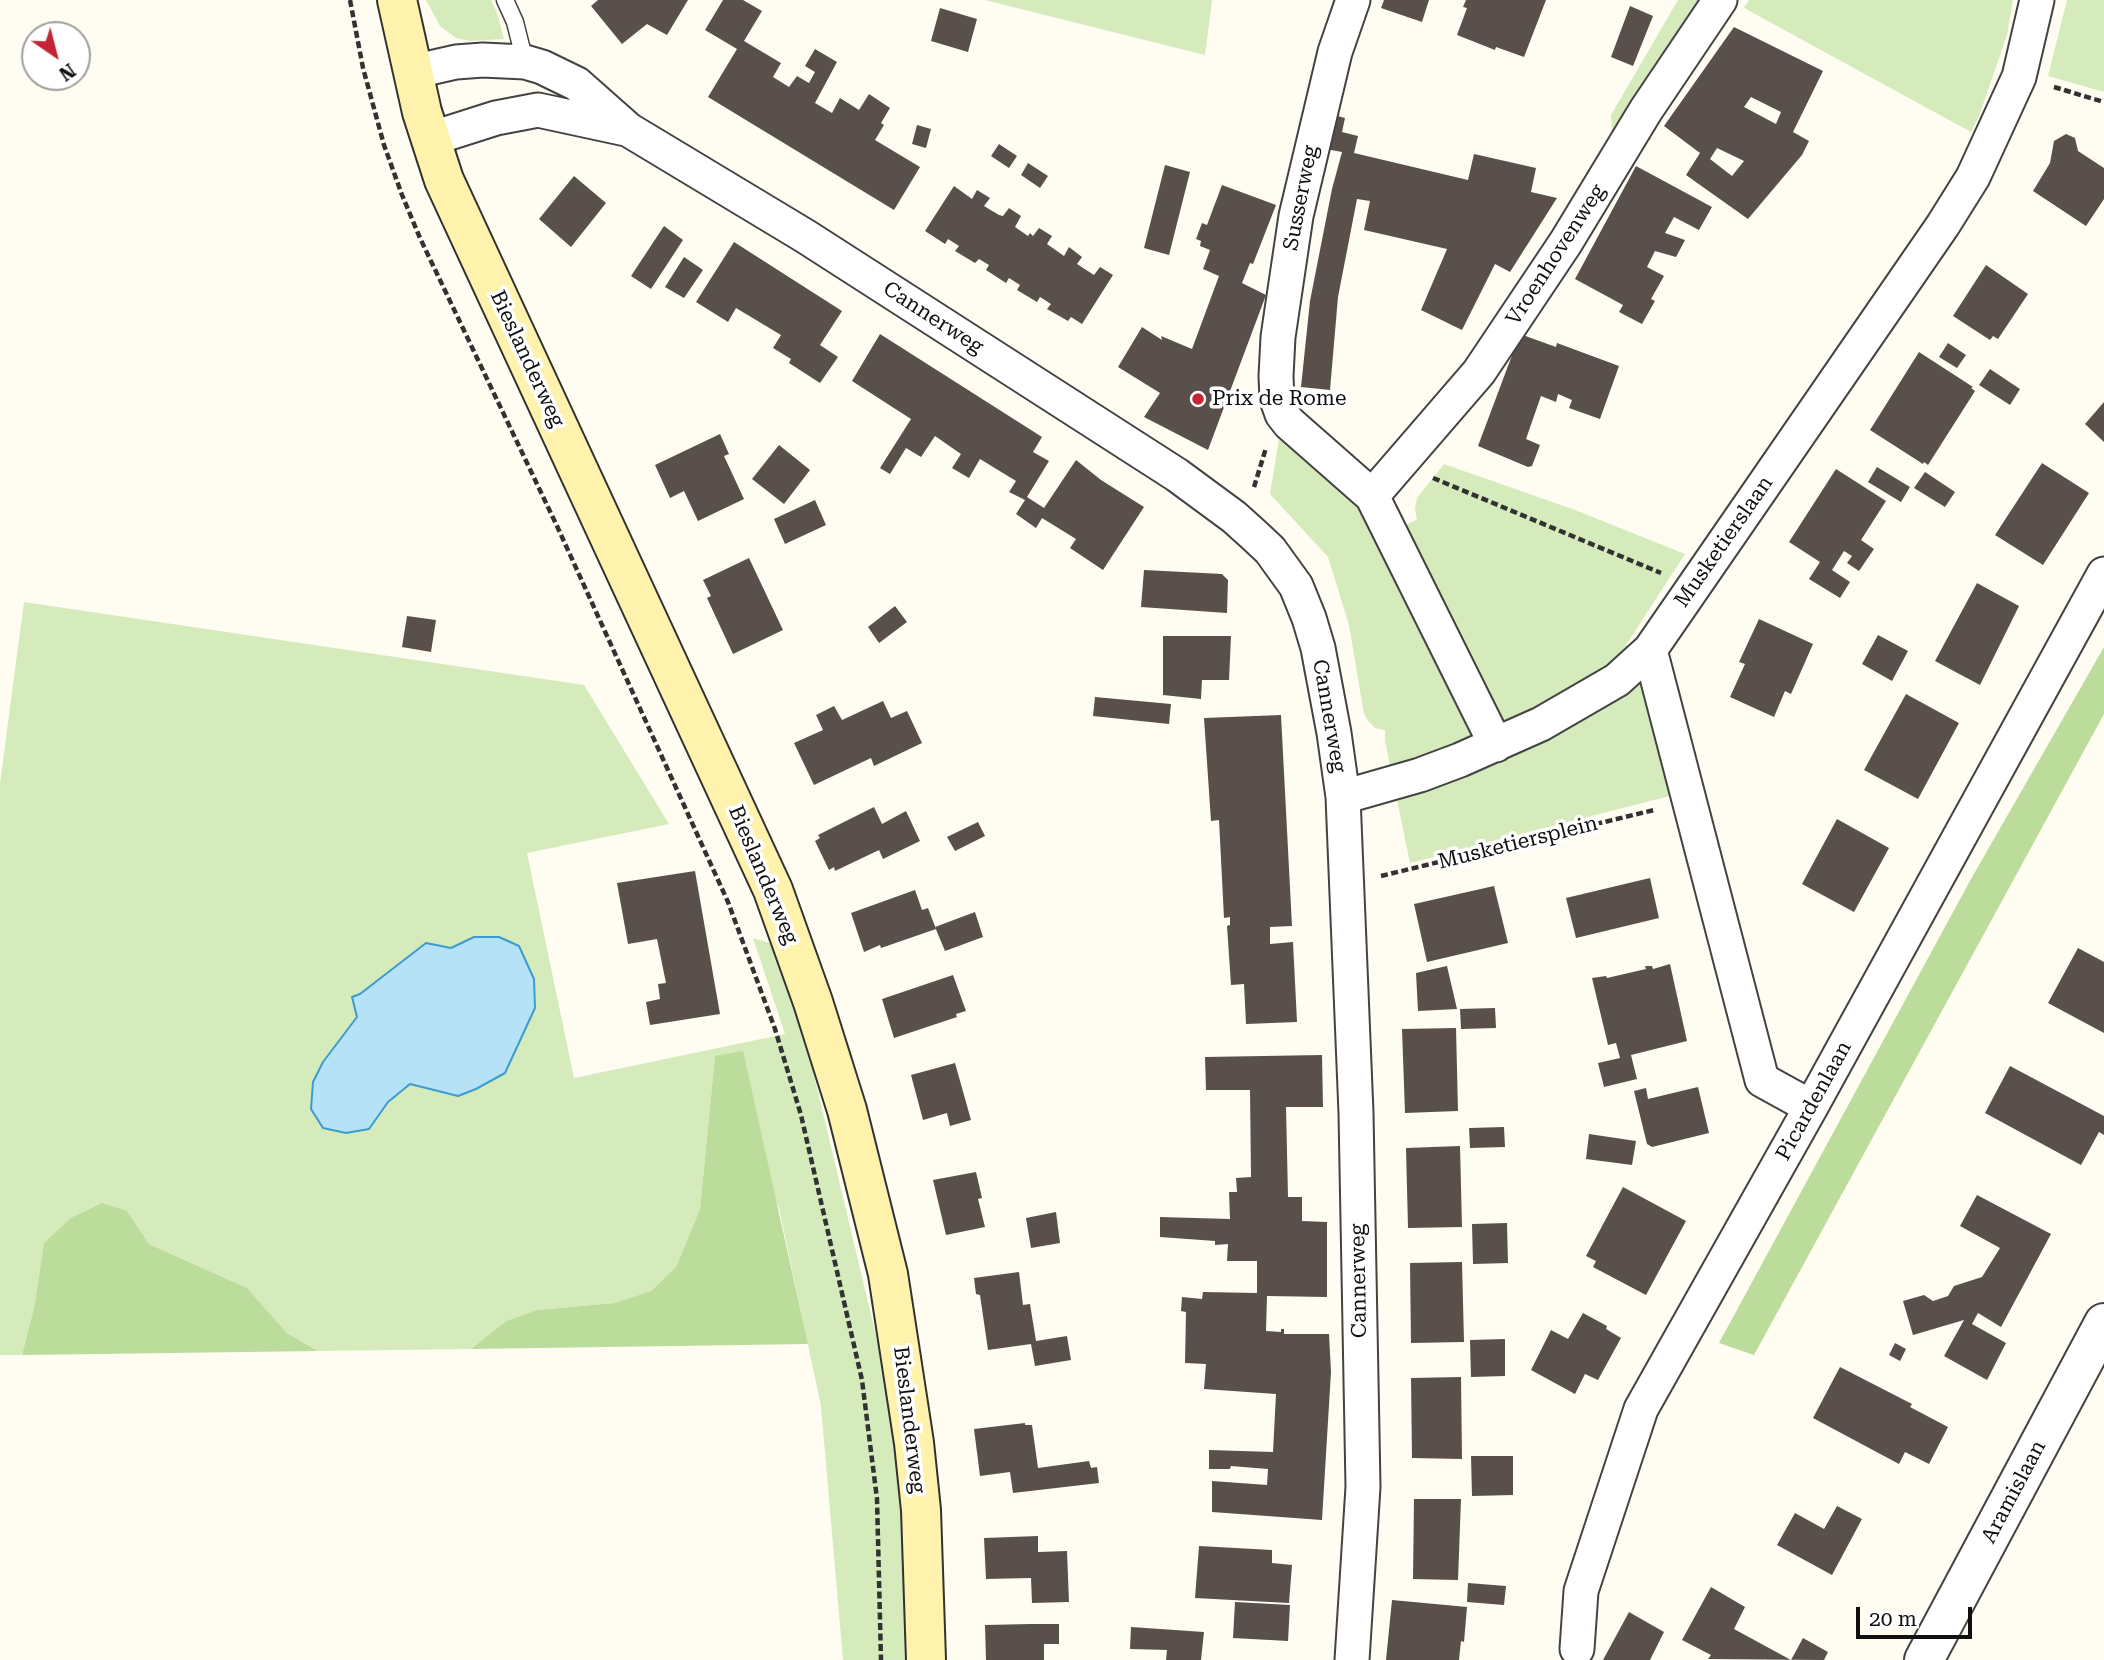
<!DOCTYPE html>
<style>
body{margin:0}
#map{position:relative;width:2104px;height:1660px;overflow:hidden;background:#fffcf2;font-family:"Roboto Serif",serif}
canvas{display:block}
.north{position:absolute;left:21px;top:21px;width:70px;height:70px;box-sizing:border-box;background:#fff;border:2px solid #9f9f9f;border-radius:50%;rotate:145deg;font-size:19px;font-weight:700;line-height:28px;text-align:center;color:#101010}
.north::after{content:'';display:block;margin:auto;width:24px;height:32px;background:#c32534;clip-path:polygon(50% 0,100% 100%,50% 72%,0 100%)}
.scale{position:absolute;left:1856px;top:1607px;width:116px;height:32px;box-sizing:border-box;border:4px solid #101010;border-top:0;padding-left:9px;font-size:21px;line-height:24px;white-space:nowrap;color:#101010;-webkit-text-stroke:5px #fff;paint-order:stroke}
</style>
<div id="map">
<canvas width="2104" height="1660"></canvas>
<div class="north">N</div>
<div class="scale">20 m</div>
</div>
<script>
const ctx = document.querySelector('canvas').getContext('2d');
ctx.lineJoin = 'round';
function fillPath(path, color) { ctx.fillStyle = color; ctx.fill(path, 'evenodd'); }
const toPath = rows => new Path2D(rows.map(r => 'M' + r).join(''));
function trace(path, color, width, dash) { ctx.strokeStyle = color; ctx.lineWidth = width; ctx.lineCap = dash ? 'butt' : 'round'; ctx.setLineDash(dash || []); ctx.stroke(path); }
function drawText(font, color, halo, rows, align = 'center') {
  ctx.font = font + ' "Roboto Serif",serif'; ctx.lineWidth = 7; ctx.setLineDash([]); ctx.textBaseline = 'middle'; ctx.strokeStyle = halo; ctx.fillStyle = color; for (const [text, x, y, turn = 0] of rows) {
    ctx.save(); ctx.translate(x, y); ctx.rotate((+turn || 0) * Math.PI / 180); ctx.textAlign = isNaN(turn) ? turn : align; if (halo) ctx.strokeText(text, 0, 0); ctx.fillText(text, 0, 0); ctx.restore();
  }
}
const green = toPath([
 [426,0,491,0,497,13,504,39,470,41,456,38,440,26],
 [985,0,1212,0,1205,55],
 [1678,0,1702,0,1612,134,1611,115],
 [1749,0,2013,0,2007,35,1979,116,1971,132,1744,8],
 [2067,0,2104,0,2104,92,2048,76],
 [1279,439,1351,497,1367,517,1378,536,1417,520,1415,509,1417,498,1444,464,1575,510,1685,554,1626,645,1646,666,1677,794,1410,863,1385,741,1385,730,1375,728,1369,722,1364,714,1349,625,1328,557,1270,494],
 [24,602,584,685,669,824,527,853,574,1078,785,1034,753,938,776,945,813,1071,878,1344,909,1519,914,1660,843,1660,821,1406,779,1208,715,1056,700,1209,676,1267,651,1291,615,1303,537,1310,506,1321,471,1349,318,1351,287,1333,247,1288,149,1244,127,1211,35,1304,22,1355,0,1355,0,783],
 [474,937,499,937,458,1096,410,1084,388,1102,369,1128,323,1062,357,1017,352,997,360,994,426,943,451,948]
]);
const forest = toPath([
 [2104,647,2104,714,1754,1355,1719,1343,1971,879],
 [743,1051,808,1344,471,1349,506,1321,537,1310,615,1303,651,1291,676,1267,700,1209,715,1056],
 [102,1203,127,1211,149,1244,247,1288,287,1333,318,1351,22,1355,35,1304,44,1243,71,1218]
]);
const water = toPath([
 [474,937,499,937,519,946,534,979,535,1008,505,1073,476,1089,458,1096,410,1084,388,1102,369,1129,346,1133,323,1128,311,1109,313,1082,323,1062,357,1017,352,997,360,994,426,943,451,948,474,937]
]);
const building = toPath([
 [598,0,688,0,667,35,647,24,622,44,591,6],
 [723,0,743,0,762,11,744,41,781,63,773,77,789,87,797,76,809,83,815,72,805,66,815,49,837,62,815,103,832,113,840,98,859,110,869,94,890,108,881,123,884,125,875,140,920,167,894,210,708,97,737,49,705,30],
 [1384,0,1429,0,1422,22,1381,8],
 [1466,0,1546,0,1524,57,1496,47,1495,50,1457,35,1467,8,1463,7],
 [1630,6,1653,16,1633,66,1611,57],
 [940,8,977,19,968,52,931,41],
 [1734,27,1823,71,1793,132,1809,141,1802,155,1748,219,1686,175,1700,153,1664,126],
 [1751,97,1781,112,1776,124,1744,107],
 [1717,148,1744,161,1732,176,1710,159],
 [1334,115,1345,118,1342,132,1358,136,1354,153,1468,180,1474,154,1536,168,1531,192,1557,198,1510,272,1495,264,1462,330,1421,310,1447,249,1364,230,1370,201,1357,199,1338,297,1330,390,1301,387,1310,301,1332,189,1342,152,1326,149],
 [917,125,931,129,926,148,912,144],
 [2066,134,2075,138,2078,151,2104,168,2104,199,2086,226,2033,191,2050,163,2054,141],
 [999,144,1017,156,1009,168,991,156],
 [1028,163,1048,176,1040,188,1021,175],
 [1165,165,1190,172,1169,255,1144,248],
 [1636,166,1712,207,1699,230,1674,217,1665,233,1685,240,1676,257,1655,251,1647,267,1664,276,1651,299,1655,301,1642,324,1619,312,1623,305,1575,279],
 [574,176,606,203,571,247,539,219],
 [1222,185,1276,205,1253,264,1250,263,1242,283,1266,295,1208,450,1144,417,1160,393,1118,367,1142,327,1162,340,1161,336,1192,349,1219,276,1203,269,1210,250,1200,246,1201,241,1196,239,1202,223,1207,225],
 [954,186,972,199,977,190,990,198,984,206,999,215,1003,216,1009,208,1021,216,1015,227,1028,236,1030,233,1033,236,1039,228,1052,236,1047,244,1064,256,1069,247,1082,257,1077,264,1094,275,1100,267,1113,275,1082,324,1071,317,1068,321,1047,309,1051,304,1040,297,1037,302,1017,290,1020,285,1009,278,1006,283,986,270,989,265,979,259,975,263,955,251,959,246,948,239,945,244,925,231],
 [664,226,683,240,651,289,631,276],
 [734,242,842,311,820,345,838,357,820,383,789,363,791,359,773,348,781,335,736,308,728,322,696,302],
 [684,257,703,270,684,298,665,287],
 [1986,265,2028,294,1998,339,1993,336,1990,340,1953,316],
 [880,334,1042,437,1033,452,1049,461,1027,497,1044,508,1076,460,1101,480,1144,507,1103,570,1070,548,1076,539,1042,518,1036,528,1016,514,1025,500,1009,492,1016,481,980,459,969,478,952,468,961,454,935,436,921,457,906,448,890,474,880,468,911,419,852,381],
 [1520,334,1556,347,1557,343,1619,366,1600,419,1569,408,1572,400,1558,394,1556,402,1541,396,1526,439,1540,445,1532,466,1528,467,1478,446],
 [1948,343,1966,355,1957,368,1939,357],
 [1919,352,1973,387,1971,388,1975,391,1928,465,1924,462,1923,464,1870,430],
 [1990,369,2020,389,2010,405,1979,385],
 [2104,402,2104,442,2085,424],
 [720,434,729,454,724,456,744,499,698,521,684,491,670,498,655,465],
 [779,445,810,470,784,504,752,479],
 [2042,463,2089,493,2043,565,1995,535],
 [1877,467,1910,487,1901,502,1868,482],
 [1836,469,1886,501,1861,540,1874,549,1859,571,1847,563,1852,556,1844,551,1832,570,1850,582,1840,598,1809,579,1820,562,1789,542],
 [1925,472,1955,492,1945,507,1914,488],
 [815,500,826,525,785,544,774,519],
 [749,558,783,630,733,654,707,598,711,596,703,580],
 [1144,570,1222,574,1228,580,1227,613,1141,607],
 [1977,583,2019,606,1980,685,1935,661],
 [895,606,907,622,879,643,868,627],
 [407,616,436,620,431,652,402,647],
 [1759,619,1813,644,1791,694,1785,691,1774,717,1730,697,1745,664,1739,662],
 [1878,635,1908,651,1892,681,1862,664],
 [1163,636,1231,636,1229,680,1202,680,1201,699,1163,695],
 [1906,694,1959,723,1918,799,1864,770],
 [1095,697,1171,704,1169,724,1093,716],
 [883,701,891,718,907,711,922,743,874,766,871,758,814,785,794,743,823,730,816,715,834,706,842,720],
 [1281,715,1292,926,1270,927,1270,944,1293,942,1297,1022,1246,1024,1244,984,1231,985,1227,926,1230,925,1230,917,1224,918,1219,820,1211,821,1204,718],
 [874,807,882,824,906,811,920,841,883,859,879,850,835,871,834,867,829,870,815,841,820,838,818,835],
 [1837,819,1889,848,1854,912,1802,884],
 [978,822,985,836,955,851,947,837],
 [695,871,720,1014,650,1025,646,1002,660,999,658,984,666,983,657,939,628,944,617,883],
 [1650,878,1659,918,1576,938,1566,898],
 [1494,886,1508,943,1427,962,1414,904],
 [915,890,922,910,928,908,936,929,881,948,880,945,864,952,851,913],
 [975,912,983,937,945,951,935,927],
 [2078,948,2104,962,2104,1033,2048,1003],
 [1670,964,1687,1041,1631,1055,1637,1079,1604,1087,1598,1063,1620,1058,1616,1043,1608,1045,1592,978,1606,976,1607,978,1646,969,1645,966,1652,966,1653,969],
 [1447,966,1457,1009,1418,1011,1416,973],
 [953,975,966,1011,956,1014,957,1017,894,1038,882,999],
 [1495,1008,1496,1028,1461,1029,1460,1009],
 [1456,1028,1458,1111,1405,1113,1402,1029],
 [1322,1055,1323,1107,1286,1107,1288,1197,1302,1197,1302,1221,1327,1222,1327,1297,1267,1296,1266,1331,1281,1332,1281,1329,1284,1329,1284,1334,1329,1334,1331,1372,1322,1520,1212,1512,1212,1481,1267,1485,1268,1469,1231,1466,1230,1469,1209,1469,1209,1450,1273,1452,1276,1394,1204,1389,1206,1364,1185,1363,1186,1312,1181,1311,1182,1297,1202,1299,1203,1292,1257,1293,1257,1261,1227,1261,1228,1244,1215,1245,1215,1241,1160,1237,1160,1217,1230,1219,1229,1192,1237,1192,1236,1178,1251,1177,1250,1090,1206,1090,1205,1057],
 [955,1063,971,1120,950,1126,947,1113,923,1120,911,1075],
 [2010,1066,2104,1116,2104,1135,2099,1132,2081,1165,1985,1113],
 [1698,1087,1709,1133,1652,1147,1647,1144,1634,1091,1646,1088,1648,1099],
 [1504,1127,1505,1147,1470,1148,1469,1128],
 [1589,1134,1636,1141,1632,1165,1586,1159],
 [1460,1146,1462,1227,1408,1228,1406,1148],
 [976,1172,982,1198,978,1199,985,1227,946,1235,933,1180],
 [1623,1187,1686,1221,1646,1295,1593,1267,1596,1261,1586,1256],
 [1977,1195,2051,1234,2001,1327,1978,1313,1972,1324,2006,1343,1987,1380,1944,1356,1964,1320,1913,1335,1903,1301,1924,1295,1933,1301,1948,1296,1954,1286,1982,1277,2000,1248,1960,1226],
 [1056,1212,1060,1243,1031,1248,1026,1218],
 [1507,1223,1508,1263,1473,1264,1472,1224],
 [1462,1262,1464,1342,1411,1343,1410,1263],
 [1019,1272,1023,1305,1030,1304,1036,1341,1067,1336,1071,1360,1035,1366,1031,1344,988,1350,980,1295,976,1294,974,1278],
 [1583,1313,1607,1326,1606,1329,1621,1338,1598,1380,1585,1374,1575,1394,1531,1370,1551,1330,1568,1339],
 [1505,1339,1505,1376,1471,1377,1470,1340],
 [1895,1343,1906,1349,1900,1361,1889,1355],
 [1840,1367,1912,1404,1910,1407,1948,1427,1929,1464,1905,1452,1899,1464,1813,1418],
 [1461,1377,1462,1459,1412,1458,1411,1378],
 [1025,1423,1025,1425,1032,1425,1038,1468,1089,1461,1091,1468,1097,1467,1099,1483,1013,1493,1010,1472,980,1476,974,1429],
 [1471,1456,1513,1456,1513,1495,1472,1496],
 [1414,1499,1461,1499,1458,1580,1413,1579],
 [1837,1506,1862,1519,1832,1575,1777,1545,1795,1513,1824,1529],
 [1038,1536,1038,1552,1067,1551,1069,1602,1032,1603,1031,1578,986,1579,984,1538],
 [1199,1546,1272,1550,1272,1563,1292,1565,1289,1603,1195,1598],
 [1468,1583,1506,1586,1504,1605,1467,1602],
 [1711,1587,1745,1607,1734,1629,1791,1660,1803,1638,1828,1652,1824,1660,1708,1659,1711,1655,1682,1640],
 [1392,1600,1467,1607,1464,1642,1461,1641,1459,1660,1386,1660],
 [1235,1602,1290,1605,1288,1641,1233,1638],
 [1629,1612,1664,1632,1650,1660,1603,1660],
 [1031,1624,1059,1624,1059,1644,1044,1644,1044,1660,986,1660,985,1625],
 [1131,1627,1204,1632,1201,1660,1166,1660,1167,1650,1130,1649]
]);
const path = toPath([
 [350,0,363,68,384,145,402,195,420,238,557,526,728,902,775,1029,801,1115,862,1380,877,1499,881,1660],
 [2054,87,2104,102],
 [1433,478,1661,573],
 [1254,487,1266,448],
 [1381,876,1654,810]
]);
const service = toPath([
 [505,0,515,22,525,62]
]);
const minor = toPath([
 [1353,0,1335,52,1296,216,1278,337,1276,376,1277,400,1282,414,1289,423,1372,496,1496,745],
 [412,72,456,62,483,60,525,62,542,67,577,84,629,130,805,236,1177,475,1234,517,1254,535,1270,550,1296,586,1309,618,1318,648,1334,733,1343,797,1356,1113,1363,1487,1352,1660],
 [430,139,496,118,538,110,626,129],
 [1372,496,1479,372,1566,242,1646,110,1720,0],
 [1343,797,1420,775,1460,760,1541,724,1617,680,1650,650],
 [1811,1107,1762,1080,1650,650,1943,225,1973,177,2019,77,2037,0],
 [1577,1649,1581,1591,1641,1409,1811,1107,2104,574]
]);
const tertiary = toPath([
 [1924,1660,2104,1323]
]);
const secondary = toPath([
 [397,0,422,112,444,180,773,890,813,1002,847,1110,888,1274,914,1443,921,1510,926,1660]
]);
const markers = [
 [1198,399,7,"#c32534"]
];
const streetNames = [
 ["Susserweg",1301,198,-79],
 ["Vroenhovenweg",1556,255,-57],
 ["Cannerweg",933,318,33],
 ["Bieslanderweg",527,359,65],
 ["Musketierslaan",1724,542,-55],
 ["Cannerweg",1329,716,80],
 ["Musketiersplein",1518,843,-14],
 ["Bieslanderweg",763,875,67],
 ["Picardenlaan",1814,1101,-61],
 ["Cannerweg",1359,1281,-91],
 ["Bieslanderweg",909,1420,83],
 ["Aramislaan",2014,1492,-62]
];
const poiNames = [
 ["Prix de Rome",1212,399]
];
fillPath(green, '#d6ebbb');
fillPath(forest, '#bbdc9a');
fillPath(water, '#b6e2f7');
trace(water, '#3c9ccf', 2);
fillPath(building, '#59504c');
trace(service, '#434343', 19);
trace(minor, '#434343', 37);
trace(tertiary, '#434343', 42);
trace(secondary, '#323232', 42);
trace(path, '#323232', 4.5, [7, 3.5]);
trace(service, '#fff', 16);
trace(minor, '#fff', 33);
trace(tertiary, '#fff', 38);
trace(secondary, '#fff2ad', 38);
for (const [x, y, r, color] of markers) { const dot = new Path2D(); dot.arc(x, y, r, 0, 2 * Math.PI); ctx.fillStyle = color; ctx.fill(dot); trace(dot, '#fff', 2.5); }
drawText('21px', '#101010', '#fff', streetNames);
drawText('21px', '#101010', '#fff', poiNames, 'left');
</script>
